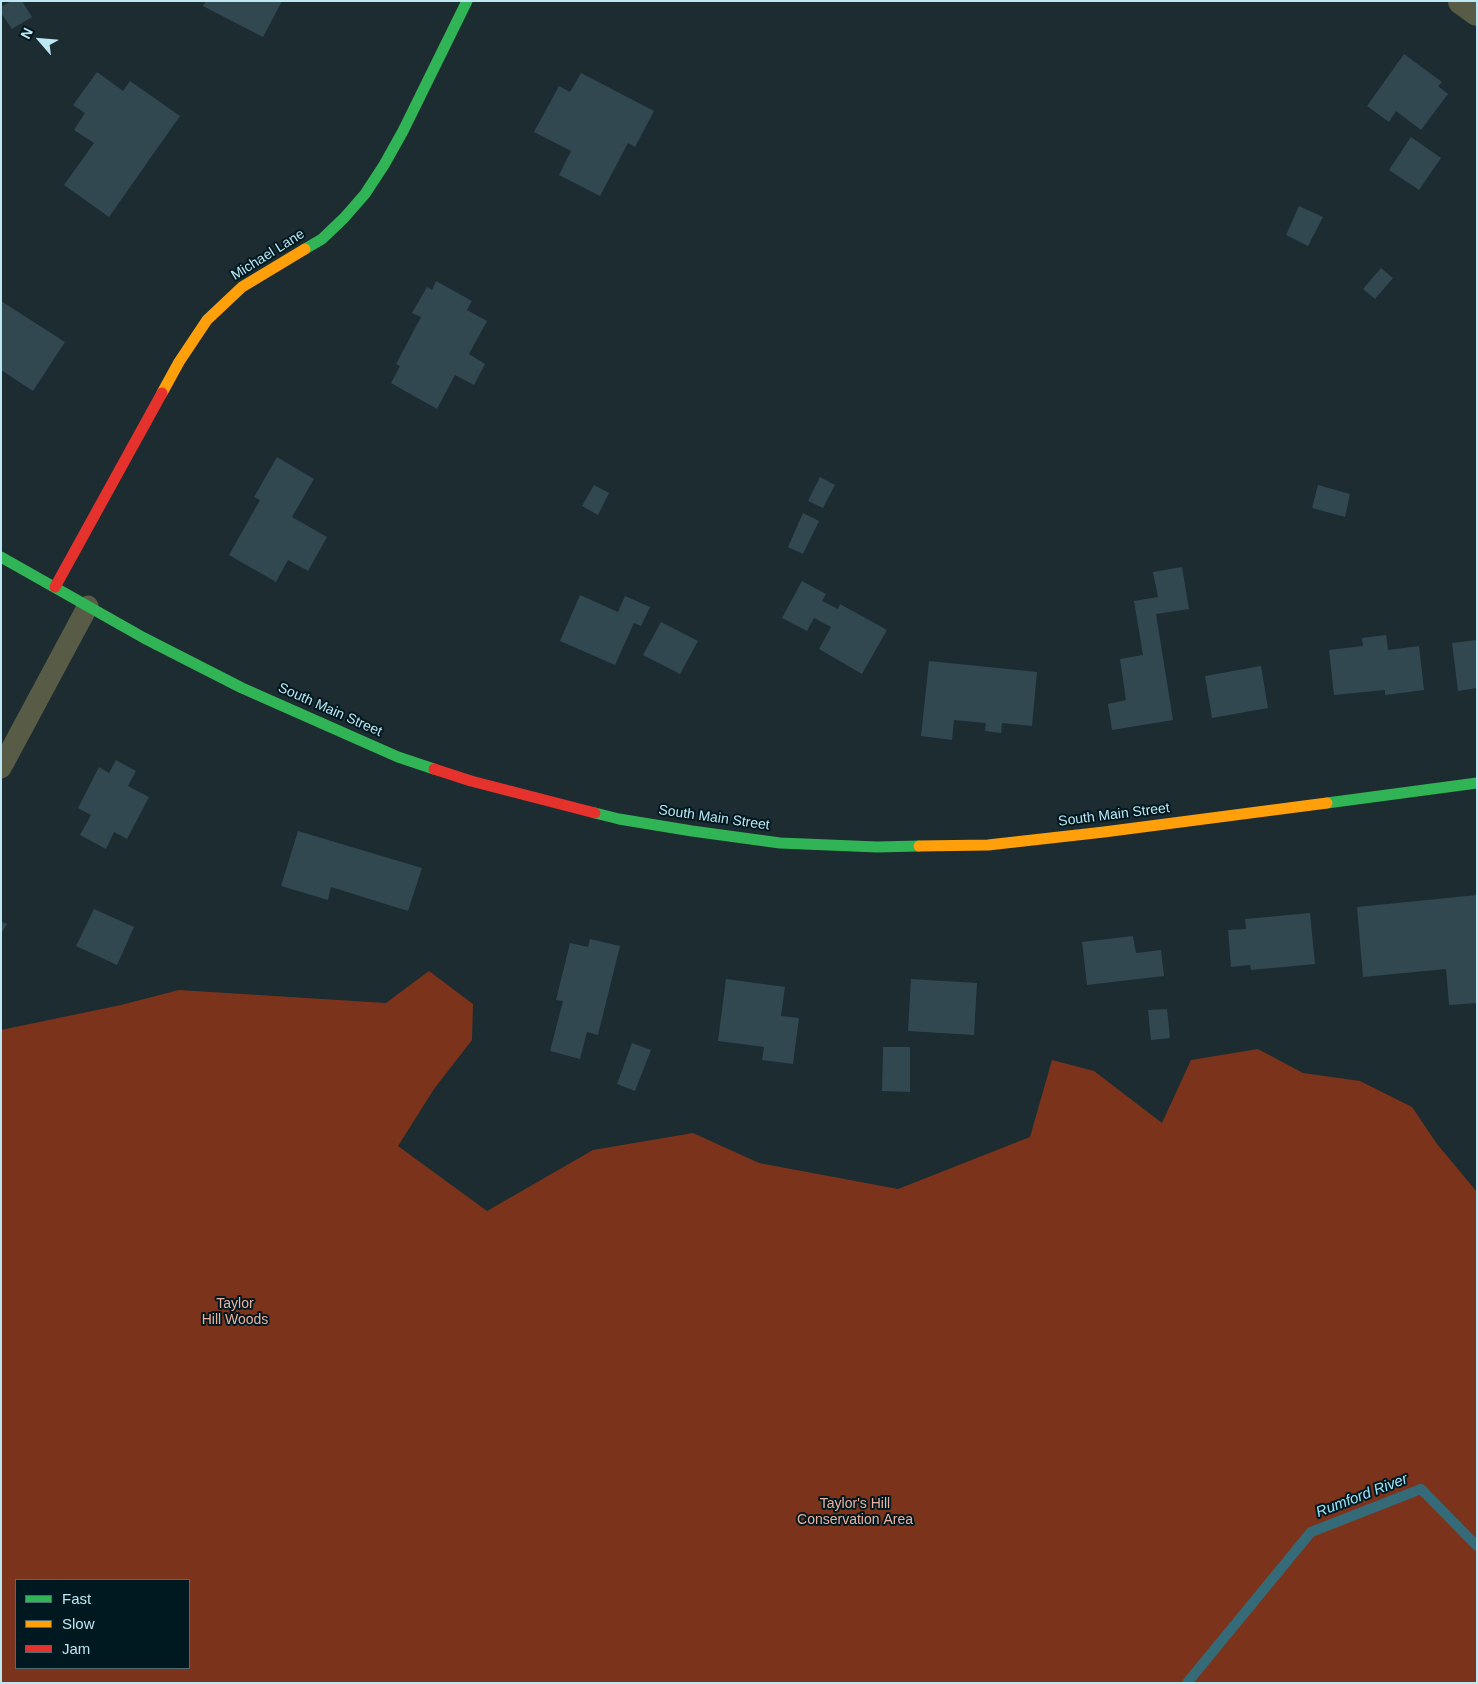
<!DOCTYPE html>
<style>
body{margin:0}
#map{position:relative;width:1478px;height:1684px;overflow:hidden;background:#1c2c30;font-family:Arial,sans-serif}
canvas{display:block}
.frame{position:absolute;inset:0;border:2px solid #bde7f2;pointer-events:none}
.legend{position:absolute;left:15px;top:1579px;width:175px;height:90px;box-sizing:border-box;background:#00181f;border:1px solid #4c6b73;margin:0;padding:6px 9px;list-style:none;font-size:15px;color:#bde7f2}
.legend li{display:flex;align-items:center;gap:10px;height:25px}
.legend b{width:25px;border:1px solid #4c6b73}
.north{position:absolute;left:15px;top:15px;width:50px;height:50px;-webkit-text-stroke:4px #00181f;paint-order:stroke;rotate:297deg;font-size:14px;font-weight:700;line-height:20px;text-align:center;color:#bde7f2}
.north::after{content:'';display:block;margin:auto;width:18px;height:22px;background:#bde7f2;clip-path:polygon(50% 0,100% 100%,50% 72%,0 100%)}
</style>
<div id="map">
<canvas width="1478" height="1684"></canvas>
<div class="frame"></div>
<ul class="legend">
<li><b style="height:6px;background:#30b455"></b>Fast</li>
<li><b style="height:6px;background:#ff9f0a"></b>Slow</li>
<li><b style="height:6px;background:#e5322d"></b>Jam</li>
</ul>
<div class="north">N</div>
</div>
<script>
const ctx = document.querySelector('canvas').getContext('2d');
ctx.lineJoin = 'round';
function fillPath(path, color) { ctx.fillStyle = color; ctx.fill(path, 'evenodd'); }
const toPath = rows => new Path2D(rows.map(r => 'M' + r).join(''));
function trace(path, color, width, dash) { ctx.strokeStyle = color; ctx.lineWidth = width; ctx.lineCap = dash ? 'butt' : 'round'; ctx.setLineDash(dash || []); ctx.stroke(path); }
function drawText(font, color, halo, rows, align = 'center') {
  ctx.font = font + ' Arial,sans-serif'; ctx.lineWidth = 4; ctx.setLineDash([]); ctx.textBaseline = 'middle'; ctx.strokeStyle = halo; ctx.fillStyle = color; for (const [text, x, y, turn = 0] of rows) {
    ctx.save(); ctx.translate(x, y); ctx.rotate((+turn || 0) * Math.PI / 180); ctx.textAlign = isNaN(turn) ? turn : align; if (halo) ctx.strokeText(text, 0, 0); ctx.fillText(text, 0, 0); ctx.restore();
  }
}
const green = toPath([
 [429,971,473,1004,472,1040,434,1089,398,1146,487,1211,593,1150,693,1133,759,1163,898,1189,1030,1137,1052,1060,1094,1071,1162,1123,1191,1060,1258,1049,1303,1073,1360,1081,1412,1107,1437,1144,1477,1192,1477,1683,1,1683,1,1030,121,1005,179,990,386,1003],
 [16,1580,189,1580,189,1668,16,1668]
]);
const stream = toPath([
 [1187,1683,1311,1532,1421,1489,1477,1546]
]);
const building = toPath([
 [11,1,22,1,32,17,12,29,1,13,1,7],
 [206,1,282,1,263,37,203,6],
 [1404,54,1442,82,1438,86,1448,94,1421,130,1396,111,1389,122,1367,106],
 [97,72,123,91,130,81,180,116,109,217,64,185,94,143,74,130,85,113,73,105],
 [581,73,654,111,635,147,628,143,600,196,559,175,571,151,534,132,559,86,570,92],
 [1411,137,1441,158,1419,190,1389,170],
 [1299,206,1323,217,1308,246,1286,235],
 [1381,268,1393,278,1375,299,1363,289],
 [436,281,472,301,467,310,487,321,469,354,485,364,474,385,455,375,437,409,391,383,400,366,396,364,421,317,412,313,427,287,432,290],
 [1,301,65,342,33,391,1,370],
 [277,457,314,479,292,517,327,537,308,571,288,560,276,582,229,555,260,500,254,497],
 [820,477,835,485,823,508,808,501],
 [594,485,609,493,598,515,582,506],
 [1318,485,1350,494,1345,517,1312,508],
 [803,513,819,521,803,554,788,547],
 [1182,567,1189,609,1156,614,1173,720,1112,730,1108,704,1126,700,1120,659,1143,655,1134,601,1158,597,1153,572],
 [802,581,826,594,822,601,838,609,840,604,887,630,862,674,819,649,831,627,814,618,807,631,782,618],
 [580,595,618,612,625,596,650,607,641,626,634,623,615,665,560,641],
 [661,622,698,641,680,674,643,655],
 [1386,635,1388,650,1419,646,1424,690,1385,695,1385,690,1334,695,1329,650,1363,646,1362,638],
 [1477,640,1477,688,1458,691,1452,643],
 [929,661,1037,672,1032,726,1002,723,1001,733,985,731,986,723,954,720,952,740,921,736],
 [1261,666,1268,708,1212,718,1205,676],
 [116,760,136,771,128,786,149,797,127,839,114,832,106,849,80,835,91,815,78,808,99,767,109,773],
 [298,831,422,868,408,911,331,887,328,900,281,886],
 [1477,895,1477,1003,1449,1005,1446,969,1363,977,1357,907],
 [94,909,134,927,117,965,76,946],
 [1310,913,1315,964,1251,970,1250,965,1231,967,1228,930,1246,929,1245,919],
 [1,921,7,924,1,934],
 [1133,936,1136,953,1161,950,1164,976,1087,985,1082,942],
 [590,939,620,946,598,1035,587,1032,580,1059,550,1051,563,1001,556,1000,570,943,588,947],
 [726,979,785,987,781,1016,799,1018,793,1064,762,1060,764,1047,718,1041],
 [911,979,977,983,974,1035,908,1031],
 [1167,1009,1170,1038,1151,1040,1148,1010],
 [632,1043,651,1050,635,1091,617,1084],
 [883,1047,910,1047,910,1092,882,1091]
]);
const lane = toPath([
 [1,768,88,606]
]);
const street = toPath([
 [1462,1,1477,12]
]);
const fast = toPath([
 [305,249,322,239,344,218,365,194,384,165,403,131,467,1],
 [1,557,144,638,242,688,398,757,434,769],
 [1327,803,1477,783],
 [595,813,619,819,692,831,780,843,877,847,919,846]
]);
const slow = toPath([
 [162,393,179,362,207,320,242,287,305,249],
 [919,846,988,845,1104,832,1327,803]
]);
const jam = toPath([
 [55,587,162,393],
 [434,769,471,781,595,813]
]);
const streetNames = [
 ["Michael Lane",268,255,-32],
 ["South Main Street",330,710,24],
 ["South Main Street",1114,815,-7],
 ["South Main Street",714,818,8]
];
const parkNames = [
 ["Taylor",235,1304],
 ["Hill Woods",235,1320],
 ["Taylor's Hill",855,1504],
 ["Conservation Area",855,1520]
];
const waterNames = [
 ["Rumford River",1362,1496,-21]
];
fillPath(green, '#7c331c');
trace(stream, '#356b79', 10);
fillPath(building, '#314851');
trace(lane, '#585c46', 21);
trace(street, '#585c46', 28);
trace(fast, '#30b455', 11);
trace(slow, '#ff9f0a', 11);
trace(jam, '#e5322d', 11);
drawText('14px', '#bde7f2', '#00181f', streetNames);
drawText('14px', '#eeb19f', '#00181f', parkNames);
drawText('italic 15px', '#9de5f9', '#00181f', waterNames);
</script>
